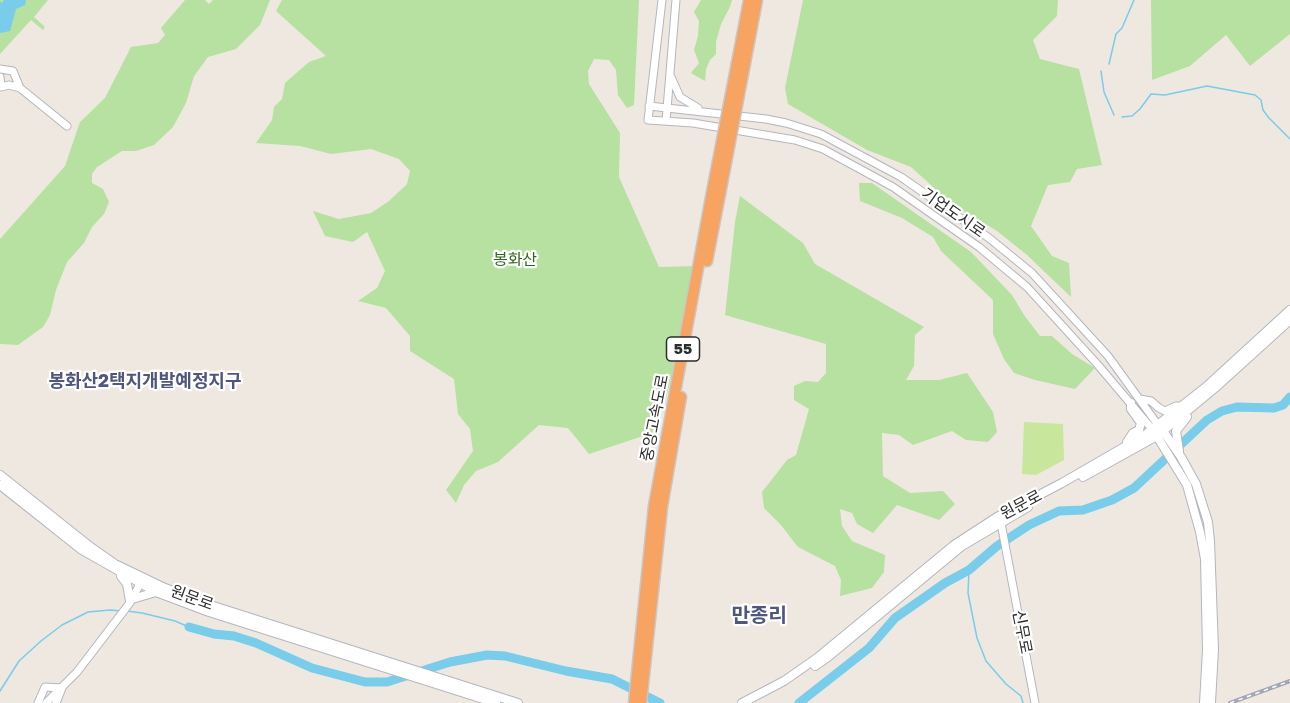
<!DOCTYPE html>
<meta charset="utf-8">
<style>
body{margin:0}
canvas{display:block;background:#eee8e0}
</style>
<canvas width="1290" height="703"></canvas>
<script>
const ctx = document.querySelector('canvas').getContext('2d');
ctx.lineJoin = 'round';
function fillPath(path, color) { ctx.fillStyle = color; ctx.fill(path, 'evenodd'); }
const toPath = rows => new Path2D(rows.map(r => 'M' + r).join(''));
function trace(path, color, width, dash) { ctx.strokeStyle = color; ctx.lineWidth = width; ctx.lineCap = dash ? 'butt' : 'round'; ctx.setLineDash(dash || []); ctx.stroke(path); }
function drawText(font, color, halo, rows, align = 'center') {
  ctx.font = font + ' "Golos Text","Noto Sans KR",sans-serif'; ctx.lineWidth = 4.5; ctx.setLineDash([]); ctx.textBaseline = 'middle'; ctx.strokeStyle = halo; ctx.fillStyle = color; for (const [text, x, y, turn = 0] of rows) {
    ctx.save(); ctx.translate(x, y); ctx.rotate((+turn || 0) * Math.PI / 180); ctx.textAlign = isNaN(turn) ? turn : align; if (halo) ctx.strokeText(text, 0, 0); ctx.fillText(text, 0, 0); ctx.restore();
  }
}
const green = toPath([
 [0,0,48,0,34,17,45,27,43,30,31,20,0,54],
 [185,0,205,0,209,4,213,0,270,0,260,25,236,49,208,57,194,76,186,103,173,127,154,145,136,151,122,151,97,167,92,174,92,183,103,189,109,202,104,214,92,227,84,243,67,262,56,290,50,315,43,327,18,345,0,344,0,239,65,166,80,122,105,98,131,47,158,43,165,35,161,28],
 [282,0,639,0,634,105,627,108,618,95,616,70,609,60,594,59,588,71,589,84,620,133,619,177,659,267,697,266,666,399,652,433,589,454,568,428,539,425,498,462,476,471,464,485,456,503,446,490,473,451,470,429,458,414,454,379,410,351,410,336,386,308,358,301,377,288,385,271,367,232,353,242,325,236,313,211,339,219,371,213,389,201,407,184,410,171,399,159,371,149,331,154,300,146,256,143,272,120,274,107,282,99,285,83,309,62,326,56,276,11],
 [701,0,732,0,730,7,721,24,716,42,716,54,710,60,706,69,705,81,691,73,699,63,694,50,698,36,699,21,694,12],
 [803,0,1058,0,1057,16,1033,40,1040,59,1079,69,1102,165,1077,169,1070,182,1048,185,1031,226,1052,256,1069,263,1071,297,1027,255,997,231,952,204,911,167,867,150,788,104,785,88],
 [1151,0,1290,0,1290,34,1250,66,1226,35,1190,66,1152,80],
 [859,183,872,183,971,252,1012,295,1024,315,1040,336,1052,336,1072,354,1095,368,1075,389,1035,380,1014,373,1004,359,993,334,993,300,941,251,933,237,902,218,860,201],
 [740,196,803,243,815,264,924,327,915,335,914,366,906,380,939,380,967,373,993,412,997,432,988,442,966,440,952,431,913,445,899,435,882,433,883,476,910,493,943,491,955,504,939,520,897,505,873,533,857,524,852,513,840,509,842,526,852,541,885,555,884,572,872,588,840,596,841,580,835,566,798,547,781,525,764,508,762,492,787,460,796,455,809,409,794,400,794,386,805,381,818,382,826,373,826,344,725,315,735,222]
]);
const pitch = toPath([
 [1024,422,1063,424,1064,460,1036,475,1022,474]
]);
const water = toPath([
 [4,0,26,0,25,5,16,9,10,31,0,33,0,2,2,3]
]);
const stream = toPath([
 [1109,64,1116,34,1122,28,1134,0],
 [1101,71,1104,92,1114,115],
 [1122,117,1132,116,1140,109,1151,94,1165,95,1207,86,1255,95,1261,100,1263,110,1269,118,1290,139],
 [969,570,968,593,977,638,986,661,1006,684,1021,696,1023,703],
 [127,611,142,613,175,621,189,627],
 [0,691,19,661,41,641,62,625,88,612,110,610,122,611]
]);
const river = toPath([
 [189,627,214,634,234,636,256,643,312,668,365,682,387,682,450,662,487,655,505,656,566,671,612,679,660,703],
 [799,703,869,648,895,618,945,583,969,570,997,546,1029,525,1059,511,1083,510,1112,500,1134,488,1207,420,1222,411,1237,407,1274,408,1283,405,1290,397]
]);
const tertiary = toPath([
 [662,0,648,120,693,123,795,140,823,149,893,187,979,247,1027,287,1098,365,1152,429],
 [0,69,13,71,20,88],
 [0,77,1,87,9,85,20,88,67,126],
 [671,77,680,97,698,108],
 [649,106,766,119,786,123,821,134,901,177,989,238,1032,273,1108,356,1158,425],
 [666,121,676,0],
 [1140,399,1151,401,1159,408,1165,411,1176,406,1183,406],
 [1001,523,1035,703],
 [38,703,45,687,62,688,56,703],
 [46,703,77,672,129,604,140,584]
]);
const secondary = toPath([
 [1161,428,1181,457,1196,484,1208,522,1210,541,1214,649,1211,703],
 [1155,433,1187,485,1200,532,1205,559,1207,650,1204,703],
 [1127,442,1133,433,1139,430,1141,423,1131,409,1131,403],
 [1179,451,1176,431,1187,417],
 [0,475,88,545,115,564,165,588,207,604,518,703],
 [1083,477,1157,436,1215,388,1290,320],
 [0,485,82,550,156,592,209,612,496,703],
 [121,576,127,584,130,601],
 [132,599,156,592],
 [815,666,828,657,962,546,1028,507],
 [742,703,784,681,817,658,954,545,997,517,1062,483,1145,435,1206,387,1290,310]
]);
const motorway = toPath([
 [737,63,749,0],
 [745,63,757,0],
 [707,261,720,194],
 [634,703,654,506,712,192],
 [641,703,662,507,681,397]
]);
const rail = toPath([
 [1230,703,1290,681]
]);
const motorwayBridge = toPath([
 [712,192,737,63],
 [720,194,745,63]
]);
const shields = [
 [683,349,33]
];
const shieldNames = [
 ["55",683,349]
];
const streetNames = [
 ["기업도시로",953,213,35],
 ["중앙고속도로",655,418,-79],
 ["원문로",1021,505,-28],
 ["원문로",192,598,20],
 ["신무로",1022,632,79]
];
const parkNames = [
 ["봉화산",515,260]
];
const neighbourhoodNames = [
 ["봉화산2택지개발예정지구",145,381]
];
const quarterNames = [
 ["만종리",759,616]
];
fillPath(green, '#b6e1a0');
fillPath(pitch, '#c8e79d');
fillPath(water, '#79ccea');
trace(stream, '#79ccea', 1.5);
trace(river, '#79ccea', 9);
trace(tertiary, '#b4b6bf', 9);
trace(secondary, '#b4b6bf', 10);
trace(motorway, '#c8c8c8', 13);
trace(tertiary, '#fff', 7);
trace(secondary, '#fff', 8);
trace(motorway, '#f7a362', 10);
trace(rail, '#a3a6b6', 4);
trace(rail, '#fff', 1.5, [4.5]);
trace(motorwayBridge, '#c8c8c8', 13, []);
trace(motorwayBridge, '#f7a362', 10);
for (const [x, y, w] of shields) { const box = new Path2D(); box.roundRect(x - w / 2, y - 12, w, 24, 4.5); ctx.fillStyle = '#fff'; ctx.fill(box); trace(box, '#2d2d2d', 1.5); }
drawText('bold 15px', '#2d2d2d', null, shieldNames);
drawText('16px', '#2d2d2d', '#fff', streetNames);
drawText('16px', '#2e681f', '#fff', parkNames);
drawText('bold 18px', '#4f577c', '#fff', neighbourhoodNames);
drawText('bold 20px', '#4f577c', '#fff', quarterNames);
</script>
